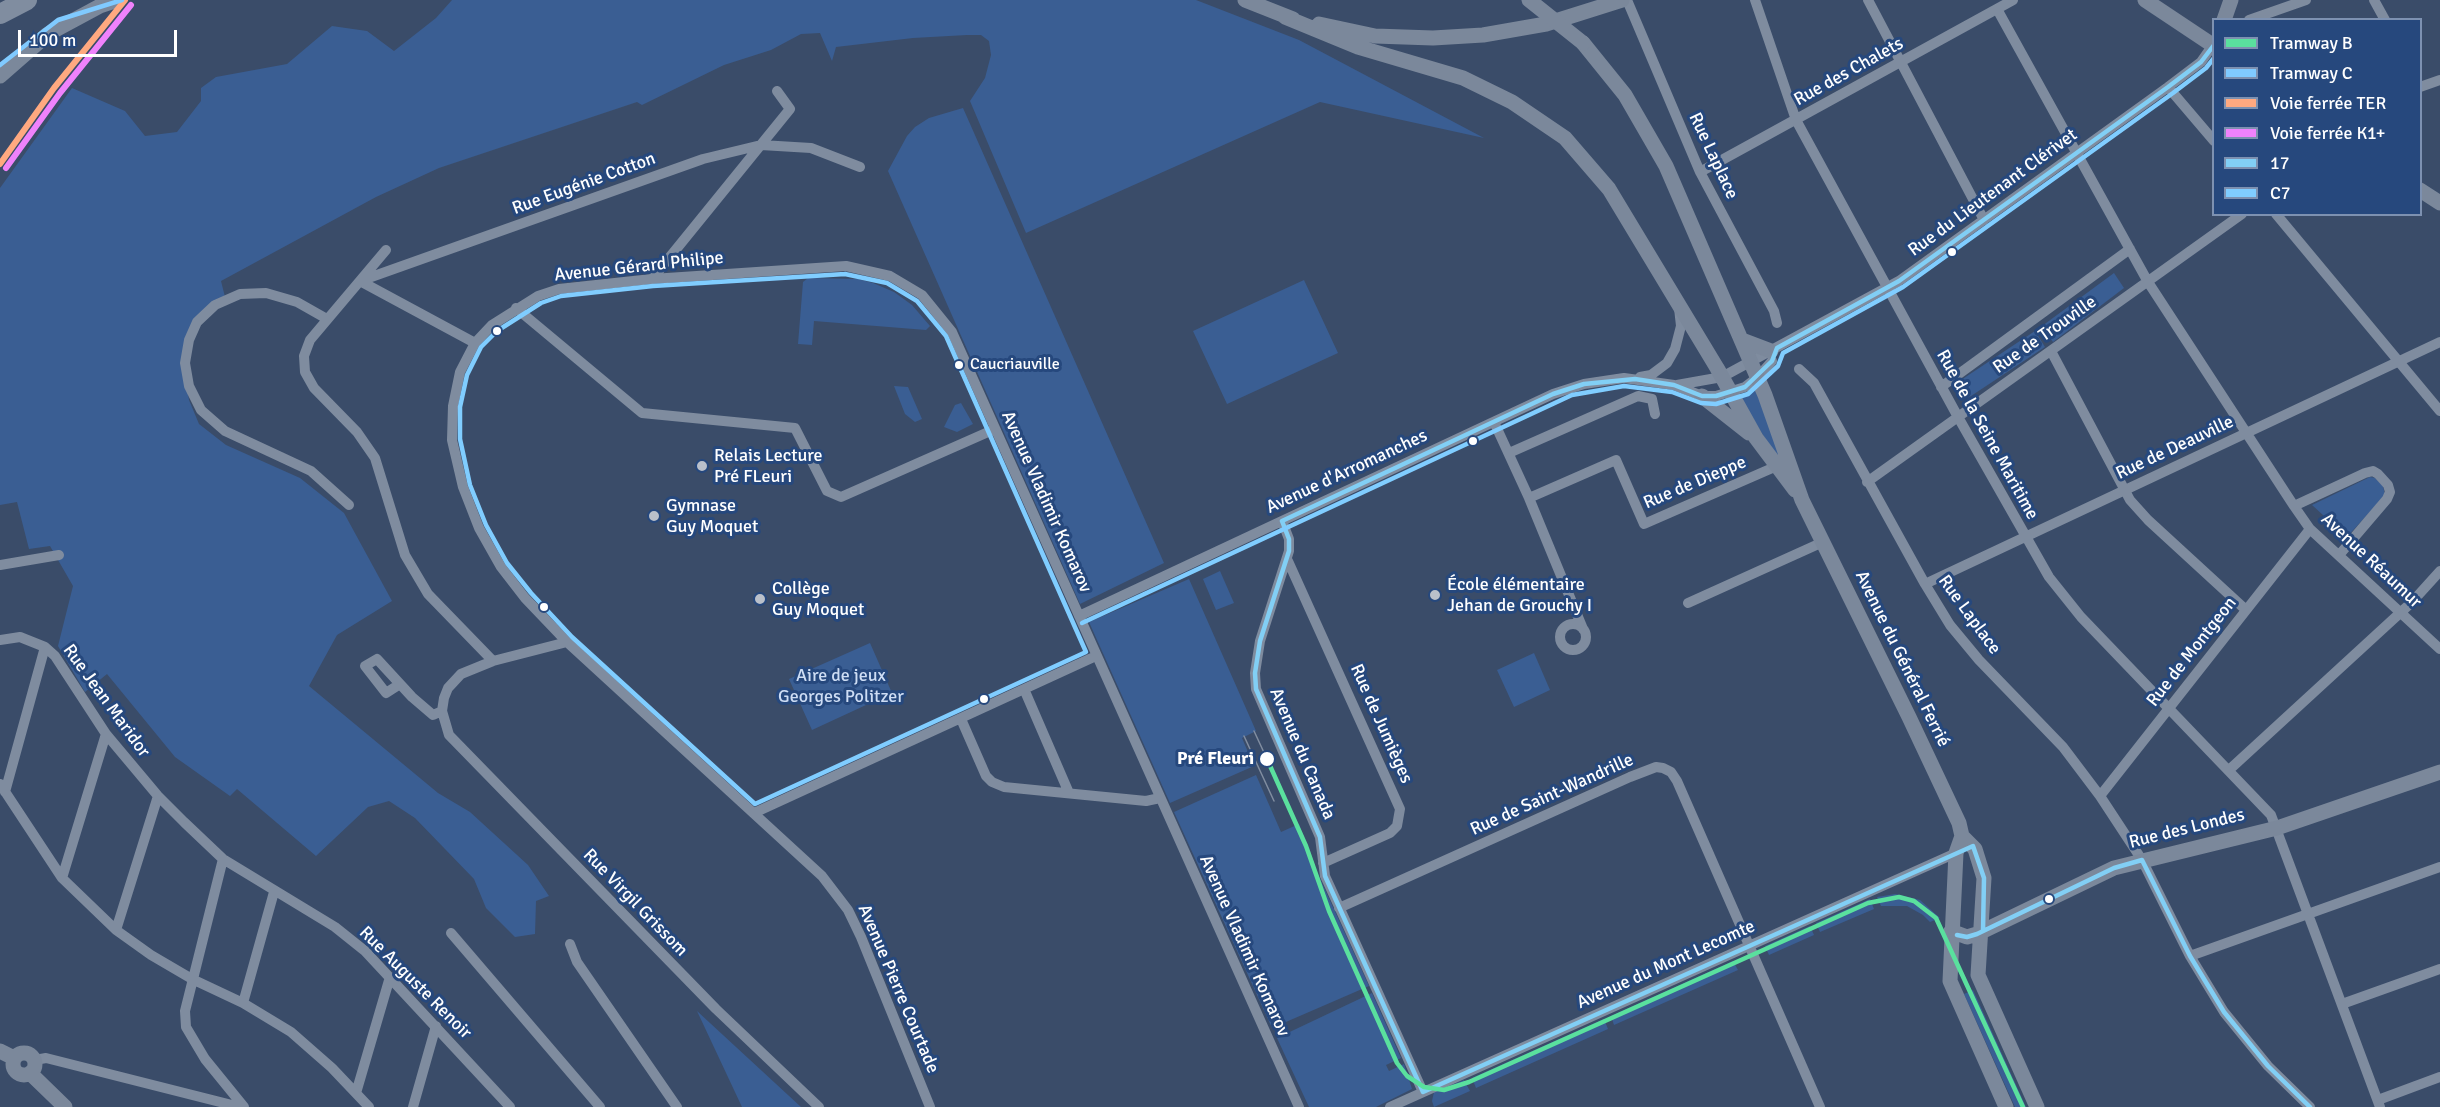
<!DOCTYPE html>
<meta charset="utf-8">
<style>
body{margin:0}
#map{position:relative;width:2440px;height:1107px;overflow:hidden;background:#3a4c69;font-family:Signika,sans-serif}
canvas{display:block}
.legend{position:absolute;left:2212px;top:18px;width:210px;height:198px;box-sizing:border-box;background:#26487d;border:2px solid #7d91b1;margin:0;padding:8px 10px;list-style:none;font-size:18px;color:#fff}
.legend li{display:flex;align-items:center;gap:12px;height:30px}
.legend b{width:30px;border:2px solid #7d91b1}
.scale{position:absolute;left:18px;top:30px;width:159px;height:27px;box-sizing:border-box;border:3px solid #fff;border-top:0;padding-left:8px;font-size:18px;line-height:21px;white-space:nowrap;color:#fff;-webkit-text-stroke:4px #26487d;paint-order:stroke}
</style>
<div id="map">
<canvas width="2440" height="1107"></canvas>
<ul class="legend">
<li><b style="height:8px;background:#5ae09e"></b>Tramway B</li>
<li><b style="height:8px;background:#80caff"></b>Tramway C</li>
<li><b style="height:8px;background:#ffa980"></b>Voie ferrée TER</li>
<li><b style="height:8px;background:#ef82fc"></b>Voie ferrée K1+</li>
<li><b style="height:8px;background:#82cff5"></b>17</li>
<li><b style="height:8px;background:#80cdff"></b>C7</li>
</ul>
<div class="scale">100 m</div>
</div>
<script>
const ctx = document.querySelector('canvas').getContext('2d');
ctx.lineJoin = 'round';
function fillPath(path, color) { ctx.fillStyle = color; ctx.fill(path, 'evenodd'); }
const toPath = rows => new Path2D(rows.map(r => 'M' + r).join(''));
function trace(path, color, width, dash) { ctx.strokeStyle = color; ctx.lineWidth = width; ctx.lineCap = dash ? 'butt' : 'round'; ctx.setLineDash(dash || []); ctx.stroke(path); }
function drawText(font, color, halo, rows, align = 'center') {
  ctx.font = font + ' Signika,sans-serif'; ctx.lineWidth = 6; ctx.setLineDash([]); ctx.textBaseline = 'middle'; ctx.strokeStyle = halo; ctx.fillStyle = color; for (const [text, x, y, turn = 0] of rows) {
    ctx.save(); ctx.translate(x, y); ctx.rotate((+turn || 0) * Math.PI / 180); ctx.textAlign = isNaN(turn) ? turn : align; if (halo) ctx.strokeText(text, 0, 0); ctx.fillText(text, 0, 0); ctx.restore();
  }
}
const green = toPath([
 [452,0,1196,0,1299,40,1484,138,1320,102,1026,233,970,101,985,78,991,55,989,41,981,35,967,35,913,38,836,47,832,61,820,33,801,34,771,50,724,65,642,105,637,102,439,168,376,197,221,281,225,297,198,320,184,367,189,400,199,424,226,445,300,478,344,513,392,601,337,635,309,686,438,793,470,812,528,865,549,896,536,901,535,934,515,937,486,908,474,879,415,818,389,801,368,807,316,856,237,789,230,796,175,757,107,674,85,692,58,646,73,586,50,546,29,549,17,502,0,505,0,188,72,88,125,111,145,136,177,132,201,101,201,88,216,77,287,64,332,26,367,31,394,51,436,18],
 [963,108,1164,563,1080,604,888,171,907,136,915,127,929,118],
 [2114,273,2124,288,2053,342,2042,326],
 [808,278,858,279,873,283,894,292,912,305,930,326,926,330,814,321,812,345,798,344,803,282],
 [1304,280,1338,353,1227,404,1193,331],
 [2035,331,2045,347,1968,398,1958,382],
 [894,386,908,387,922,419,915,422,905,414],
 [1755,389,1798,493,1740,397],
 [961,403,973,424,957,432,944,427,955,405],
 [2370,477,2375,478,2383,486,2385,495,2347,537,2312,505],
 [1220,571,1234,603,1216,610,1203,579],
 [1189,579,1256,731,1242,738,1254,766,1170,803,1089,622],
 [870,643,892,693,812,730,789,679],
 [1534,653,1550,690,1514,707,1497,670],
 [1256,775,1281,832,1299,824,1317,872,1369,986,1272,1028,1174,812],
 [1895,894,1920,900,1940,918,1930,922,1923,915,1907,906,1881,906,1877,897],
 [1870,899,1874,909,1820,932,1816,923],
 [1810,926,1814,935,1769,955,1765,946],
 [1733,961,1738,970,1614,1025,1611,1016],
 [1973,990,2026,1107,2015,1107,1964,994],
 [1372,993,1401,1058,1386,1065,1389,1071,1404,1064,1412,1089,1376,1107,1309,1107,1277,1038],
 [697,1011,801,1107,742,1107],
 [1604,1019,1608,1029,1476,1088,1472,1078],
 [1464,1080,1470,1091,1434,1107,1432,1101,1434,1092]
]);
const street = toPath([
 [1627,0,1700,172,1774,311,1777,323],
 [1755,0,1796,120,1958,417,2049,577,2081,617,2271,815,2380,1107],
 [1868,0,1984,220],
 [2374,0,2385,20],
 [1997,9,2148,282,2294,506,2310,529,2440,649],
 [2249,20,2306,0],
 [2168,87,2214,141],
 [2420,87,2440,80],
 [1700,172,2013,0],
 [2276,214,2440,411],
 [386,250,310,340,304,356,305,372,314,388,357,432,375,458,405,555,428,594,493,661],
 [652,279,790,109,777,91],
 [360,281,703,159,761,145,811,148,860,167],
 [360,281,475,343],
 [516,308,642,413,795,428,827,491,841,497,995,429],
 [327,319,297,302,266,293,240,294,215,305,197,322,189,340,185,363,189,386,201,410,225,431,311,471,349,505],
 [2051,351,2130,500,2148,520,2246,610],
 [1799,369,1814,383,1925,584,1950,625,1979,660,2063,747,2100,796,2142,860,2190,956,2224,1012,2268,1066,2310,1107],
 [1640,377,1651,375,1667,363,1675,349,1681,326,1679,308],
 [1677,385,1722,377,1899,281,2168,87,2201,62,2213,45],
 [1941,387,2130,249],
 [1494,422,1529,498,1583,629],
 [1509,453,1638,396,1652,399,1655,414],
 [1867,482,2242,214],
 [1529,498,1616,460,1644,524,1777,466],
 [2294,506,2365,473,2373,471,2378,474,2388,485,2390,492,2387,499,2340,554],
 [1282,521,1289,539,1289,551,1260,641,1255,673,1256,689,1320,837,1325,876,1331,889,1423,1092],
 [1288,561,1400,809,1397,826,1390,833,1323,863],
 [0,565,59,555],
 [1925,584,2440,342],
 [1688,603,1823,542],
 [1079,616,1553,394,1584,384,1624,378,1674,385,1702,396,1716,396,1745,387,1758,377,1772,361],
 '1560 637a13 13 0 1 1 26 0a13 13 0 1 1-26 0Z',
 [0,640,20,637,45,647,55,656,106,734,158,796,184,822,223,859,335,927,365,951,510,1107],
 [567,642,493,661,461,674,448,688,444,698,442,711,449,735,716,1009,819,1107],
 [400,684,386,693,365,666,377,659,412,697,433,715,442,711],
 [1024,689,1069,793],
 [961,719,986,776,992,782,1004,787,1146,801,1160,798],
 [2229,770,2412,602,2440,571],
 [0,784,62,878,116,930,151,955,192,979,243,1003,291,1032,332,1068,369,1107],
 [5,792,45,647],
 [2100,796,2310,529],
 [754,813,1096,656],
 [223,859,185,1011,186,1027,205,1059,244,1107],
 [62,878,106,734],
 [1339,908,1630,777,1656,767,1663,768,1671,772,1677,781,1820,1107],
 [116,930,158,796],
 [451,933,600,1107],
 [570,944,577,962,677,1107],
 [2190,956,2440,867],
 [243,1003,274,892],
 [2342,1004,2440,969],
 [35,1060,46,1058,240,1107],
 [356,1093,390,977],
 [2378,1100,2440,1077],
 [413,1107,436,1026],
 [930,1107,861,937,848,910,822,876,567,642,525,598,501,567,479,528,463,487,452,440,453,406,460,372,475,343,492,325,538,296,559,289,652,279,846,266,890,276,922,295,952,332,1299,1107],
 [1390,1107,1956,853]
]);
const secondary = toPath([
 [1245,0,1293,19],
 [2145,0,2214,46],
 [1285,17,1358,47,1463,78,1512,102,1565,138,1609,189,1717,368,1756,438,1795,490],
 [2224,20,2231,0],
 [1319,24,1375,36,1433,38,1483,35,1546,24,1622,0],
 [1583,43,1625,95,1666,166,1765,395,1802,500,1909,717,1959,823,1962,836],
 [0,76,48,34,100,6,118,0],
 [2420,190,2440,203],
 [1742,340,1771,351],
 [1702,396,1749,433],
 [1962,836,1975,849,1984,878,1978,975,2037,1107],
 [1962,836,1956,853,1950,981,2006,1107],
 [1951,931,1967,937,1977,934,2114,868,2277,828,2440,772],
 [0,1051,14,1058],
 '13 1064a11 11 0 1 1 22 0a11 11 0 1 1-22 0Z',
 [30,1073,65,1107]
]);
const highway = toPath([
 [0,14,27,0]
]);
const tram = toPath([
 [1254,731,1267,759],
 [1244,736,1274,801]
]);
const secondaryBridge = toPath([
 [1529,0,1583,43]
]);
const bus1 = toPath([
 [1282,521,1553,394,1584,384,1635,379,1674,385,1702,396,1716,396,1745,387,1772,361,1777,348,1899,281,2168,87,2201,62,2214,45],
 [1282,521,1289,539,1289,551,1260,641,1255,673,1256,689,1320,837,1325,876,1423,1092],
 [2142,860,2190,956,2224,1012,2268,1066,2310,1107],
 [1957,935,1967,937,1977,934,2114,868,2142,860],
 [1423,1092,1973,846,1984,878,1983,931]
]);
const bus2 = toPath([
 [845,274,887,283,917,301,946,336,1086,652,755,804,572,637,531,593,507,563,486,525,470,485,460,439,460,407,467,375,481,347,497,331,541,303,561,296,653,286,845,274],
 [1082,623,1572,395,1624,386,1672,392,1701,403,1716,404,1748,394,1778,366,1783,353,1903,287,2173,93,2206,68,2214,58]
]);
const rail1 = toPath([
 [0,164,54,88,125,0]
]);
const rail2 = toPath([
 [6,168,60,93,131,5]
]);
const tram1 = toPath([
 [1267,759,1306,846,1329,911,1397,1063,1407,1076,1424,1087,1444,1090,1469,1082,1868,903,1899,897,1914,901,1936,918,2023,1107]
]);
const tram2 = toPath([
 [0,65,58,20,122,0]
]);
const markers = [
 [1952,252,5,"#fff"],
 [497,331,5,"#fff"],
 [959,365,5,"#fff"],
 [1473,441,5,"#fff"],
 [702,466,6,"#bac0ca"],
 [654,516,6,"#bac0ca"],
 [1435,595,6,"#bac0ca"],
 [760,599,6,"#bac0ca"],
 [544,607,5,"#fff"],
 [984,699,5,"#fff"],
 [1267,759,8,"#fff"],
 [2049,899,5,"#fff"]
];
const busNames = [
 ["Caucriauville",970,365]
];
const streetNames = [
 ["Rue des Chalets",1849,72,-29],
 ["Rue Laplace",1713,156,65],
 ["Rue Eugénie Cotton",584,184,-20],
 ["Rue du Lieutenant Clérivet",1993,193,-36],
 ["Avenue Gérard Philipe",639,267,-6],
 ["Rue de Trouville",2045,335,-35],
 ["Rue de la Seine Maritime",1987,435,61],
 ["Rue de Deauville",2175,448,-25],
 ["Avenue d'Arromanches",1347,472,-25],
 ["Rue de Dieppe",1695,483,-23],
 ["Avenue Vladimir Komarov",1046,502,66],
 ["Avenue Réaumur",2371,561,43],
 ["Rue Laplace",1969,615,54],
 ["Rue de Montgeon",2192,652,-52],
 ["Avenue du Général Ferrié",1902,659,64],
 ["Rue Jean Maridor",106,701,54],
 ["Rue de Jumièges",1381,724,66],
 ["Avenue du Canada",1302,754,67],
 ["Rue de Saint-Wandrille",1552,795,-24],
 ["Rue des Londes",2187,829,-14],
 ["Rue Virgil Grissom",635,903,46],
 ["Avenue Vladimir Komarov",1244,946,66],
 ["Avenue du Mont Lecomte",1666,965,-24],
 ["Rue Auguste Renoir",415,983,45],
 ["Avenue Pierre Courtade",898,989,67]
];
const poiNames = [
 ["Relais Lecture",714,456],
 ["Pré FLeuri",714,477],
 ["Gymnase",666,506],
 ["Guy Moquet",666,527],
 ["École élémentaire",1447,585],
 ["Jehan de Grouchy I",1447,606],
 ["Collège",772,589],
 ["Guy Moquet",772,610]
];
const parkNames = [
 ["Aire de jeux",841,676],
 ["Georges Politzer",841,697]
];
const stopNames = [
 ["Pré Fleuri",1254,759]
];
fillPath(green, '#3a5e93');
trace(street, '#7f8c9f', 10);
trace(secondary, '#7b889b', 15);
trace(highway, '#808da0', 20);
trace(tram, '#808da0', 1.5);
trace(secondaryBridge, '#7b889b', 15);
trace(bus1, '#82cff5', 4.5);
trace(bus2, '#80cdff', 4.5);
trace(rail1, '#ffa980', 6);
trace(rail2, '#ef82fc', 6);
trace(tram1, '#5ae09e', 4.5);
trace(tram2, '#80caff', 4.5);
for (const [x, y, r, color] of markers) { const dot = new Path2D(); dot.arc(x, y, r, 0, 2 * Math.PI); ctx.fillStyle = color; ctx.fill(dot); trace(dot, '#26487d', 2); }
drawText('16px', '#fff', '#26487d', busNames, 'left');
drawText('18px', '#fff', '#26487d', streetNames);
drawText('18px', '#fff', '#26487d', poiNames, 'left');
drawText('18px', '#ceddf4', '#26487d', parkNames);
drawText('bold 18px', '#fff', '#26487d', stopNames, 'right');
</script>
